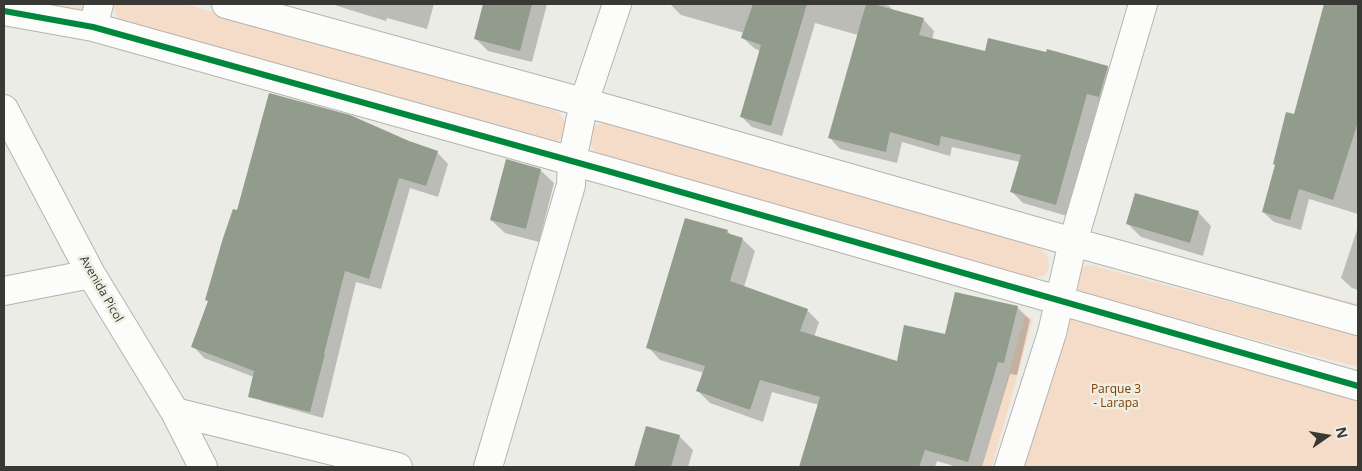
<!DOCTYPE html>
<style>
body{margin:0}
#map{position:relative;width:1362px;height:471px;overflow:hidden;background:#ebece5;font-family:"Open Sans",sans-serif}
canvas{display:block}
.frame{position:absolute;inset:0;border:5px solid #383934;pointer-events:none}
.north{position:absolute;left:1302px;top:411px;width:50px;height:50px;-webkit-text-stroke:4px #eeefe2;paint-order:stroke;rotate:77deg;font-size:14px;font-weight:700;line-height:20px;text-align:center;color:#383934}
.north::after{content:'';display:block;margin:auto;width:18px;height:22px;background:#383934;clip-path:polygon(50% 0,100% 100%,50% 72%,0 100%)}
</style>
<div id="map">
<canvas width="1362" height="471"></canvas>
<div class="frame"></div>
<div class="north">N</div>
</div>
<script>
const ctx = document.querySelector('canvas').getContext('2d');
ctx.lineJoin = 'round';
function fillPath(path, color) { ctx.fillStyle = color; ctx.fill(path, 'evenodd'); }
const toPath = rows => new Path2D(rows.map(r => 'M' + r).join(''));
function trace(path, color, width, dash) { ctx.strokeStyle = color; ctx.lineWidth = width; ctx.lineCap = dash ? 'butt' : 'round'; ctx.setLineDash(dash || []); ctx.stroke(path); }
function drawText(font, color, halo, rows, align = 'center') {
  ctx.font = font + ' "Open Sans",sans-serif'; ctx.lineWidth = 5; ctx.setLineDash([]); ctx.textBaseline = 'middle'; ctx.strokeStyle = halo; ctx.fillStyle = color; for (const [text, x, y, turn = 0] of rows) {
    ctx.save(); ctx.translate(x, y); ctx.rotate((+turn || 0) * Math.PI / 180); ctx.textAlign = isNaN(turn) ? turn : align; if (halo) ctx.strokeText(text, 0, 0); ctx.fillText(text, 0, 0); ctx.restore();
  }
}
const green = toPath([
 [28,4,89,4,84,10,75,13],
 [113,4,185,4,540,106,558,112,567,124,565,134,557,142,545,143,123,23,117,17],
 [609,123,1028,244,1042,250,1048,257,1049,268,1045,275,1034,278,1021,275,596,153,590,144,588,136,591,129,599,124],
 [1185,258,1358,304,1358,314,1183,266],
 [1090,265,1358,336,1358,367,1080,293,1074,287,1078,268],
 [1068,308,1358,391,1358,467,1023,467],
 [1025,315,1033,319,992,467,982,467]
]);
const shadow = toPath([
 [331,4,434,4,427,29,387,18,386,21],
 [484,4,547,4,532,62,488,51,475,38],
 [670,4,880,4,889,6,894,11,923,19,934,31,932,40,986,52,1047,54,1048,50,1108,67,1119,78,1110,108,1098,104,1067,216,1023,203,1012,192,1020,162,952,147,950,156,902,142,897,163,840,149,829,137,858,35,815,23,782,136,752,127,741,116,760,51,754,48,742,37,744,33,681,15],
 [1325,4,1358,4,1358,214,1309,199,1301,230,1274,222,1263,212,1276,166,1295,116],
 [408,142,437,152,448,164,438,197,410,188,381,289,356,282,323,418,262,401,251,389,254,377,204,358,193,346,209,302,238,211],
 [540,170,554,183,539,242,505,233,491,220],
 [1198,212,1211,226,1203,256,1141,237,1128,224],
 [1358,227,1358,290,1352,288,1341,278],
 [727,231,732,236,742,239,755,251,744,287,807,310,819,322,814,337,898,363,946,335,956,293,1018,308,1030,320,1017,375,1010,374,982,467,957,467,937,461,935,467,805,467,801,464,819,405,772,392,763,422,710,403,698,391,704,373,660,360,648,347],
 [647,427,679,436,693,450,688,467,635,467]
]);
const building = toPath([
 [483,4,532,4,520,51,474,39],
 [753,4,807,4,771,126,740,117,761,45,741,38],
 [866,4,873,4,924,18,919,35,985,51,988,38,1046,52,1047,49,1108,66,1099,97,1087,94,1056,205,1010,192,1021,155,941,136,939,146,890,132,886,152,828,138],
 [1324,4,1358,4,1358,122,1333,200,1299,189,1290,220,1262,212,1275,165,1273,164,1286,112,1294,114],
 [269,93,350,115,409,141,438,151,426,186,399,178,369,279,345,271,324,354,325,354,310,412,248,397,254,371,191,347,208,301,205,300,223,238,233,209,237,210],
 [506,159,541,169,526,229,490,220],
 [1135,193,1199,211,1190,243,1126,224],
 [685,218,728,230,727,233,743,238,730,281,808,309,800,331,897,361,904,325,945,334,955,292,1018,306,1004,363,998,362,968,462,925,450,919,467,799,467,820,397,760,380,750,410,696,391,705,366,646,348],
 [646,426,680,435,671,467,634,467]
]);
const minor = toPath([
 [226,4,626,114,1073,242,1358,321],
 [4,11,93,27,129,37,611,172,1358,386],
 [93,27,99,4],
 [4,109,91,274,175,412,203,467],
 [4,291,91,274],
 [175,412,398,467],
 [488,467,571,185,572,161,584,102,617,4],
 [1009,467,1052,333,1073,242,1143,4]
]);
const cycleway = toPath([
 [4,11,93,27,129,37,611,172,1358,386]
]);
const streetNames = [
 ["Avenida Picol",101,289,60]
];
const parkNames = [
 ["Parque 3",1116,390],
 ["- Larapa",1116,404]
];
fillPath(green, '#f5dcc8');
fillPath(shadow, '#0003');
fillPath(building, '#929c8c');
trace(minor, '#b4b4b0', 30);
trace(minor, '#fcfcfb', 28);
trace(cycleway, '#00873e', 6);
drawText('12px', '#383934', '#eeefe2', streetNames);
drawText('12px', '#7e3c00', '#eeefe2', parkNames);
</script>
